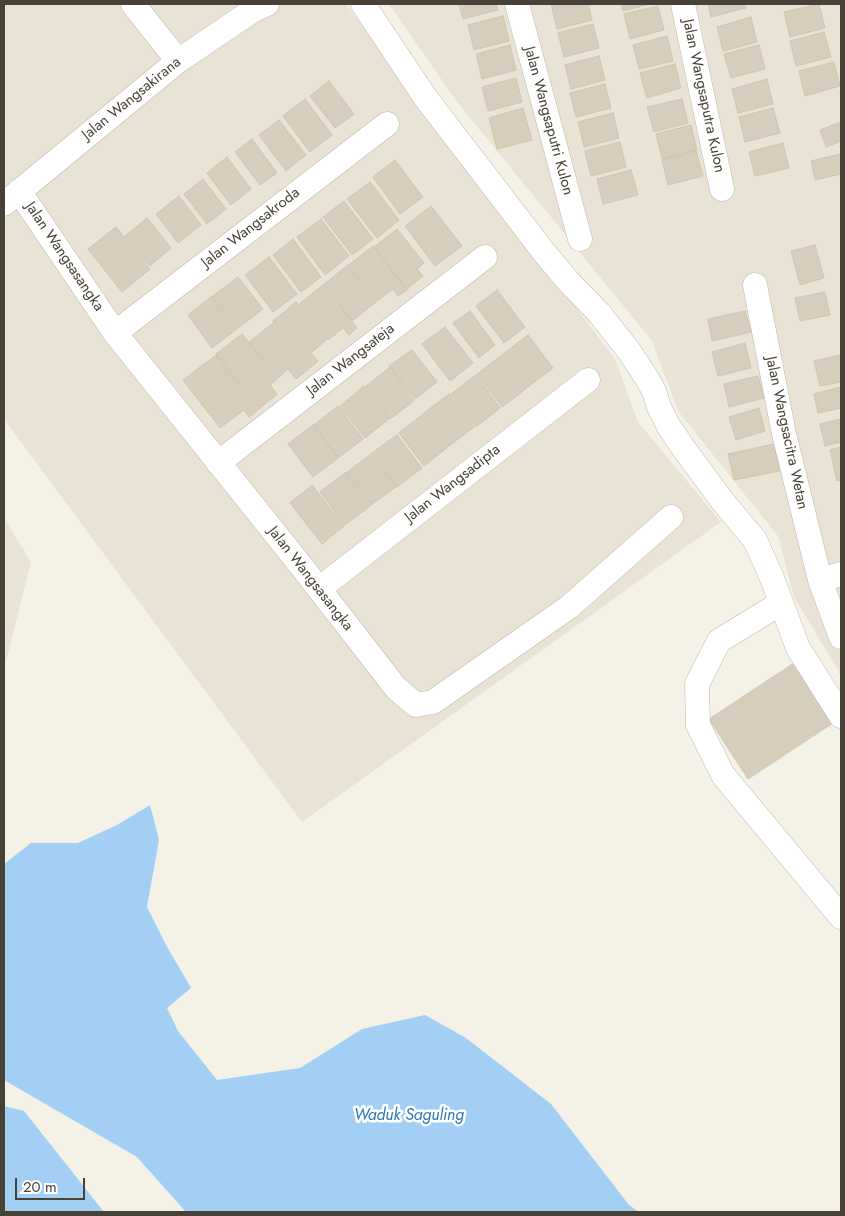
<!DOCTYPE html>
<style>
body{margin:0}
#map{position:relative;width:845px;height:1216px;overflow:hidden;background:#f4f1e7;font-family:Jost,sans-serif}
canvas{display:block}
.frame{position:absolute;inset:0;border:5px solid #484136;pointer-events:none}
.scale{position:absolute;left:15px;top:1178px;width:70px;height:22px;box-sizing:border-box;border:2px solid #484136;border-top:0;padding-left:6px;font-size:15px;line-height:18px;white-space:nowrap;color:#484136;-webkit-text-stroke:4px #fff;paint-order:stroke}
</style>
<div id="map">
<canvas width="845" height="1216"></canvas>
<div class="frame"></div>
<div class="scale">20 m</div>
</div>
<script>
const ctx = document.querySelector('canvas').getContext('2d');
ctx.lineJoin = 'round';
function fillPath(path, color) { ctx.fillStyle = color; ctx.fill(path, 'evenodd'); }
const toPath = rows => new Path2D(rows.map(r => 'M' + r).join(''));
function trace(path, color, width, dash) { ctx.strokeStyle = color; ctx.lineWidth = width; ctx.lineCap = dash ? 'butt' : 'round'; ctx.setLineDash(dash || []); ctx.stroke(path); }
function drawText(font, color, halo, rows, align = 'center') {
  ctx.font = font + ' Jost,sans-serif'; ctx.lineWidth = 5; ctx.setLineDash([]); ctx.textBaseline = 'middle'; ctx.strokeStyle = halo; ctx.fillStyle = color; for (const [text, x, y, turn = 0] of rows) {
    ctx.save(); ctx.translate(x, y); ctx.rotate((+turn || 0) * Math.PI / 180); ctx.textAlign = isNaN(turn) ? turn : align; if (halo) ctx.strokeText(text, 0, 0); ctx.fillText(text, 0, 0); ctx.restore();
  }
}
const residential = toPath([
 [4,4,346,4,615,359,638,422,721,522,302,822,4,419],
 [389,4,841,4,841,675,794,597,778,536,678,411,652,341,457,102],
 [4,518,31,562,4,669]
]);
const water = toPath([
 [150,805,159,840,147,907,166,945,191,988,167,1008,178,1031,217,1080,300,1068,362,1029,425,1015,466,1038,551,1104,629,1205,639,1212,186,1212,137,1157,4,1080,4,864,31,843,78,843,117,825],
 [4,1106,24,1111,104,1212,4,1212]
]);
const building = toPath([
 [459,4,496,4,498,10,463,19,459,4],
 [551,4,588,4,592,20,557,29,551,4],
 [621,4,650,4,623,11,621,4],
 [708,4,745,4,746,8,711,17,708,4],
 [819,4,825,28,790,37,784,12,819,4],
 [658,6,664,30,630,39,624,14,658,6],
 [503,16,509,41,474,50,468,25,503,16],
 [751,17,757,42,723,51,717,27,751,17],
 [593,24,599,48,564,57,558,33,593,24],
 [824,32,831,57,796,66,790,41,824,32],
 [667,36,673,61,639,69,633,45,667,36],
 [510,45,516,70,482,79,476,54,510,45],
 [759,45,765,69,731,78,724,54,759,45],
 [599,56,605,80,571,89,565,65,599,56],
 [834,62,840,86,805,96,799,71,834,62],
 [675,64,681,88,647,98,640,73,675,64],
 [516,78,522,102,488,111,482,87,516,78],
 [767,79,773,104,738,113,732,89,767,79],
 [329,81,354,114,335,128,310,96,329,81],
 [605,84,611,108,576,117,570,93,605,84],
 [305,99,332,135,310,152,283,116,305,99],
 [682,99,688,123,654,132,647,107,682,99],
 [523,108,532,140,497,149,489,118,523,108],
 [773,108,780,133,745,142,739,117,773,108],
 [613,113,619,138,584,147,578,122,613,113],
 [279,120,306,155,286,171,259,135,279,120],
 [841,122,841,141,826,147,820,130,841,122],
 [691,125,697,150,662,159,656,134,691,125],
 [252,139,277,173,260,185,235,152,252,139],
 [620,142,626,167,591,176,585,151,620,142],
 [783,143,789,168,755,176,749,152,783,143],
 [696,151,703,176,668,185,662,160,696,151],
 [841,154,841,174,815,180,811,161,841,154],
 [227,157,251,189,231,205,207,173,227,157],
 [395,160,423,197,400,214,373,177,395,160],
 [631,170,638,195,603,204,597,179,631,170],
 [203,179,226,209,207,224,184,194,203,179],
 [370,182,399,220,377,238,347,199,370,182],
 [179,196,201,225,178,243,156,214,179,196],
 [344,201,373,239,352,255,323,217,344,201],
 [431,206,462,246,435,266,405,226,431,206],
 [147,218,171,248,150,266,125,236,147,218],
 [321,219,349,256,325,275,297,237,321,219],
 [116,227,150,269,122,292,88,249,116,227],
 [397,229,424,263,417,269,423,276,407,289,374,247,397,229],
 [293,239,321,277,301,292,273,255,293,239],
 [815,245,824,278,800,285,791,251,815,245],
 [373,246,407,290,398,296,393,289,377,301,349,265,373,246],
 [269,257,297,294,273,312,245,275,269,257],
 [348,265,376,302,352,321,324,284,348,265],
 [238,277,263,309,238,328,213,296,238,277],
 [323,285,357,328,349,335,343,328,328,340,299,304,323,285],
 [497,290,525,327,504,343,476,306,497,290],
 [825,292,830,315,800,321,795,298,825,292],
 [212,296,237,329,212,348,188,315,212,296],
 [296,302,326,340,311,353,318,361,310,368,273,321,296,302],
 [470,311,495,345,479,358,453,323,470,311],
 [745,311,751,332,712,341,708,319,745,311],
 [273,323,309,369,296,379,288,369,278,378,249,342,273,323],
 [445,327,473,363,450,381,422,344,445,327],
 [242,334,277,379,270,385,277,394,259,409,216,354,242,334],
 [528,335,553,368,528,387,503,354,528,335],
 [745,343,751,368,718,376,712,352,745,343],
 [412,350,437,382,415,399,389,366,412,350],
 [216,355,258,410,249,417,244,410,220,428,183,380,216,355],
 [502,355,527,388,502,407,477,374,502,355],
 [841,355,841,382,820,386,814,361,841,355],
 [390,367,414,401,390,419,366,386,390,367],
 [476,375,500,408,476,427,451,394,476,375],
 [758,376,764,398,729,407,724,384,758,376],
 [364,386,389,419,365,438,340,406,364,386],
 [841,387,841,408,818,413,814,394,841,387],
 [449,394,474,427,449,446,424,413,449,394],
 [338,406,363,439,338,458,314,425,338,406],
 [759,408,765,431,736,440,729,417,759,408],
 [423,414,448,447,424,466,399,433,423,414],
 [841,419,841,442,825,446,820,424,841,419],
 [313,425,338,458,313,477,288,444,313,425],
 [397,435,422,468,397,487,372,453,397,435],
 [774,444,780,471,734,480,728,454,774,444],
 [841,447,841,480,837,481,830,450,841,447],
 [371,454,396,487,371,505,346,473,371,454],
 [345,473,370,506,345,525,320,492,345,473],
 [312,485,344,526,322,544,290,503,312,485],
 [794,663,833,723,748,779,709,719,794,663]
]);
const minor = toPath([
 [133,4,178,61],
 [363,4,425,97,543,251,568,281,599,313,629,351,648,380,654,391,659,407,668,425,684,449,724,503,755,540,772,578,798,648,841,716],
 [517,4,580,239],
 [683,4,722,189],
 [19,191,115,333,302,567,396,688,416,705,433,702,569,607,671,517],
 [4,204,178,61,252,11,267,4],
 [755,285,784,434,820,580,841,637],
 [115,333,387,124],
 [218,463,485,257],
 [820,580,841,574],
 [319,589,588,380],
 [781,603,719,641,697,684,698,725,723,775,841,917]
]);
const streetNames = [
 ["Jalan Wangsaputra Kulon",703,96,78],
 ["Jalan Wangsakirana",132,99,-39],
 ["Jalan Wangsaputri Kulon",548,121,75],
 ["Jalan Wangsakroda",251,228,-38],
 ["Jalan Wangsasangka",64,257,56],
 ["Jalan Wangsateja",351,360,-38],
 ["Jalan Wangsacitra Wetan",786,433,78],
 ["Jalan Wangsadipta",453,484,-38],
 ["Jalan Wangsasangka",310,579,52]
];
const waterNames = [
 ["Waduk Saguling",409,1116]
];
fillPath(residential, '#e8e3d5');
fillPath(water, '#a2cff3');
fillPath(building, '#d6cdbc');
trace(building, '#d1c5af', 1);
trace(minor, '#c0b9a9', 25);
trace(minor, '#fff', 24);
drawText('15px', '#484136', '#fff', streetNames);
drawText('italic 16px', '#2a78b8', '#fff', waterNames);
</script>
